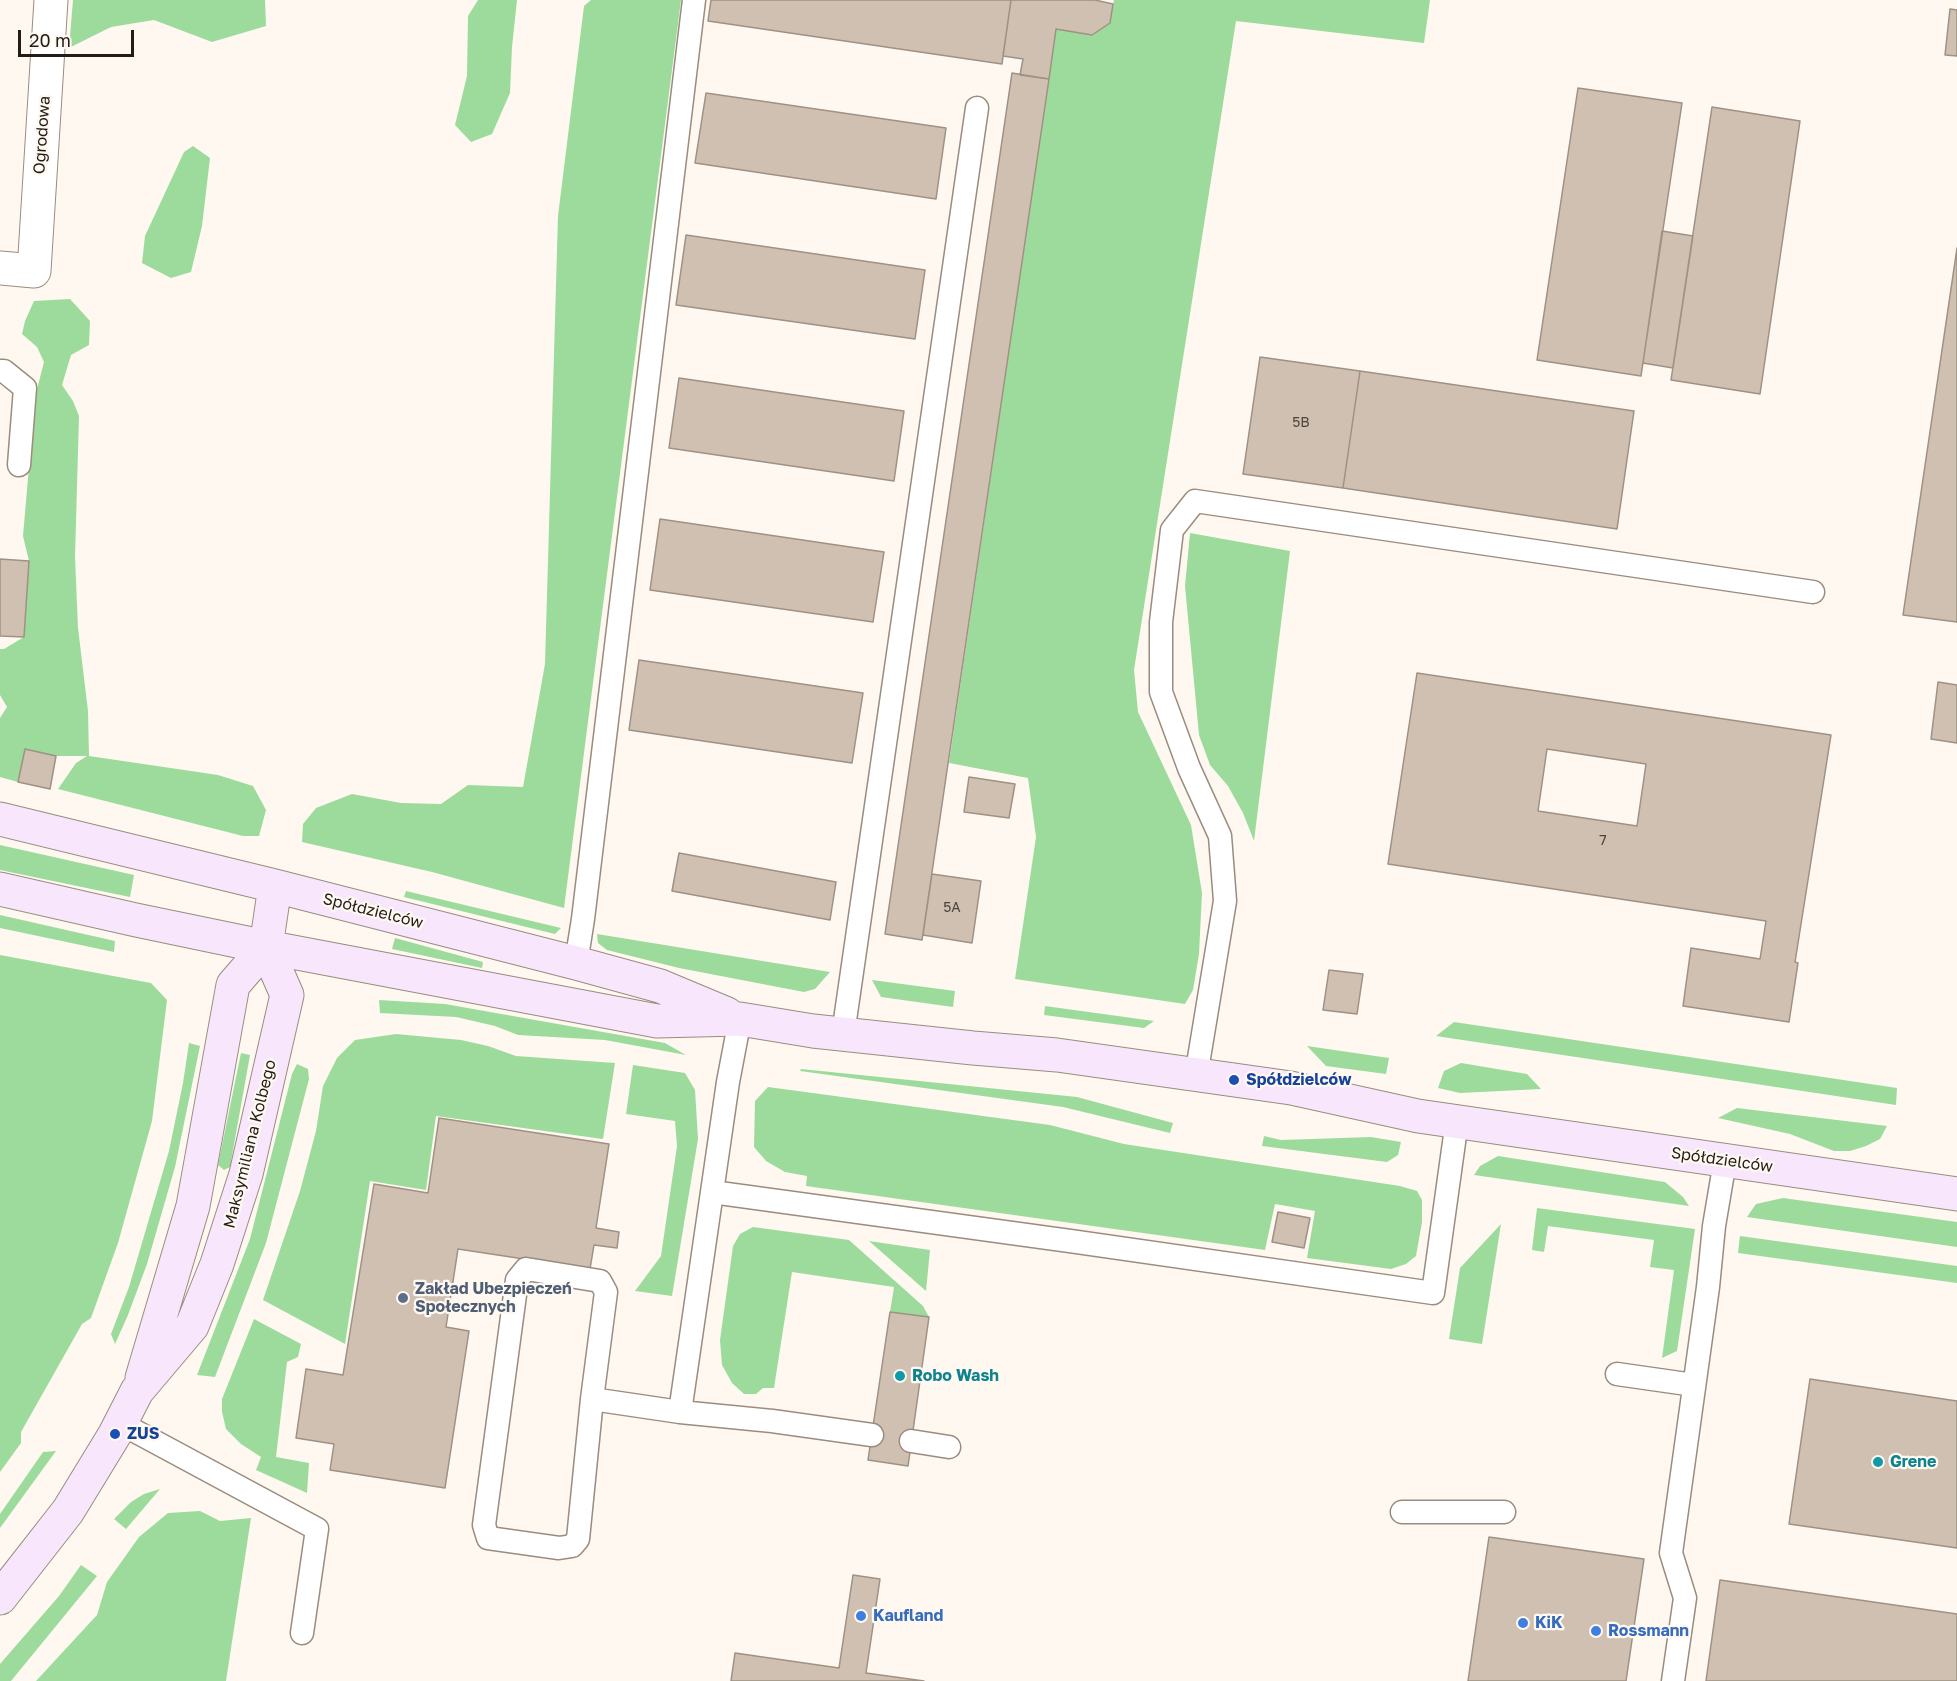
<!DOCTYPE html>
<meta charset="utf-8">
<style>
body{margin:0}
#map{position:relative;width:1957px;height:1681px;overflow:hidden;background:#fef8f1;font-family:"Golos Text",sans-serif}
canvas{display:block}
.scale{position:absolute;left:18px;top:30px;width:116px;height:27px;box-sizing:border-box;border:3px solid #231d18;border-top:0;padding-left:8px;font-size:18px;line-height:21px;white-space:nowrap;color:#231d18;-webkit-text-stroke:4px #fef8f1;paint-order:stroke}
</style>
<div id="map">
<canvas width="1957" height="1681"></canvas>
<div class="scale">20 m</div>
</div>
<script>
const ctx = document.querySelector('canvas').getContext('2d');
ctx.lineJoin = 'round';
function fillPath(path, color) { ctx.fillStyle = color; ctx.fill(path, 'evenodd'); }
const toPath = rows => new Path2D(rows.map(r => 'M' + r).join(''));
function trace(path, color, width, dash) { ctx.strokeStyle = color; ctx.lineWidth = width; ctx.lineCap = dash ? 'butt' : 'round'; ctx.setLineDash(dash || []); ctx.stroke(path); }
function drawText(font, color, halo, rows, align = 'center') {
  ctx.font = font + ' "Golos Text",sans-serif'; ctx.lineWidth = 4.5; ctx.setLineDash([]); ctx.textBaseline = 'middle'; ctx.strokeStyle = halo; ctx.fillStyle = color; for (const [text, x, y, turn = 0] of rows) {
    ctx.save(); ctx.translate(x, y); ctx.rotate((+turn || 0) * Math.PI / 180); ctx.textAlign = isNaN(turn) ? turn : align; if (halo) ctx.strokeText(text, 0, 0); ctx.fillText(text, 0, 0); ctx.restore();
  }
}
const green = toPath([
 [73,0,265,0,266,26,212,42,154,20,111,27,69,48],
 [478,0,517,0,512,47,510,93,492,134,471,142,455,125,467,76,468,16],
 [591,0,681,0,564,908,432,872,302,842,303,824,316,808,352,794,401,803,441,804,468,785,523,787,545,664,558,216,584,6],
 [1114,0,1430,0,1424,43,1236,21,1134,670,1138,712,1191,825,1202,893,1199,954,1193,990,1185,1004,1015,979,1036,837,1028,778,949,763,1056,29,1092,35,1109,23],
 [193,146,210,158,202,226,191,272,171,278,142,263,145,236,184,152],
 [70,299,90,321,89,345,71,355,62,385,73,401,79,416,75,557,78,628,88,711,89,756,218,775,253,786,266,810,259,836,243,836,58,789,76,763,87,756,56,756,25,750,18,782,0,777,0,718,7,707,0,695,0,649,4,649,24,637,29,561,23,536,35,397,44,362,37,347,22,334,25,321,34,301],
 [1190,533,1290,551,1254,841,1243,813,1228,786,1210,765,1199,735,1185,586],
 [0,845,134,875,130,897,0,870],
 [406,891,561,928,555,934,404,897],
 [0,915,115,941,114,952,0,928],
 [597,934,830,972,815,989,804,992,679,968,607,950,598,943],
 [395,938,483,962,482,968,392,949],
 [0,955,151,983,167,1000,152,1121,118,1243,91,1318,82,1324,21,1432,21,1443,0,1472],
 [872,980,955,991,953,1007,881,997],
 [379,1000,445,1004,665,1043,686,1055,605,1040,518,1035,495,1026,456,1017,380,1013],
 [1045,1006,1154,1021,1144,1028,1044,1015],
 [1454,1022,1897,1088,1896,1105,1436,1036],
 [396,1034,461,1040,488,1046,516,1056,615,1063,603,1139,436,1116,426,1190,370,1181,345,1344,263,1300,300,1191,316,1131,323,1086,337,1058,355,1040],
 [189,1043,200,1046,175,1167,147,1264,128,1315,115,1344,111,1334,129,1287,169,1151,183,1083],
 [1307,1046,1389,1058,1386,1074,1326,1066],
 [241,1053,250,1055,230,1167,224,1170,218,1165],
 [1461,1063,1527,1074,1541,1089,1460,1093,1438,1088,1444,1071],
 [297,1064,308,1069,309,1079,266,1243,215,1377,197,1375,250,1239,292,1074],
 [633,1065,685,1073,695,1090,698,1139,672,1296,635,1291,661,1256,677,1146,675,1121,626,1114],
 [801,1069,1077,1097,1173,1123,1170,1133,1063,1107,800,1071],
 [768,1087,1050,1125,1124,1144,1400,1186,1417,1191,1422,1200,1422,1222,1416,1256,1406,1264,1391,1269,1307,1258,1315,1211,1275,1204,1265,1250,806,1186,807,1176,785,1172,766,1161,754,1147,755,1101],
 [1737,1108,1887,1126,1880,1139,1866,1146,1850,1151,1834,1151,1790,1134,1718,1118],
 [1264,1136,1281,1140,1371,1137,1401,1142,1398,1155,1387,1162,1262,1146],
 [1498,1156,1665,1182,1683,1197,1689,1206,1474,1175,1480,1166],
 [1783,1198,1957,1222,1957,1247,1747,1217,1756,1204],
 [1537,1208,1695,1229,1677,1351,1662,1358,1674,1270,1650,1267,1654,1240,1548,1226,1544,1252,1532,1250],
 [1501,1224,1482,1344,1449,1339,1460,1268],
 [753,1227,849,1240,923,1306,929,1317,890,1312,894,1287,792,1272,774,1388,763,1388,756,1394,744,1394,732,1383,722,1365,720,1340,733,1246,740,1234],
 [1740,1236,1957,1266,1957,1283,1738,1253],
 [869,1241,930,1250,926,1291],
 [254,1319,301,1344,298,1357,287,1362,276,1457,309,1463,307,1493,256,1470,261,1457,241,1444,226,1429,222,1412,222,1399],
 [56,1451,0,1528,0,1514,43,1452],
 [160,1489,126,1529,114,1519,131,1502,144,1494],
 [200,1511,220,1521,251,1518,226,1681,36,1681,97,1615,107,1582,139,1537,168,1513],
 [81,1565,97,1576,11,1681,0,1681,0,1664,59,1596]
]);
const building = toPath([
 [711,0,1011,0,1002,64,708,21,711,0],
 [1011,0,1095,0,1113,4,1110,23,1092,35,1056,29,1049,79,1020,75,1023,59,1003,56,1011,0],
 [1950,9,1957,10,1957,56,1945,55,1950,9],
 [1012,73,1049,79,922,940,885,934,1012,73],
 [1578,88,1682,103,1641,376,1537,360,1578,88],
 [706,93,946,128,936,199,695,163,706,93],
 [1712,107,1800,121,1760,394,1671,380,1712,107],
 [1662,231,1693,236,1673,368,1643,363,1662,231],
 [686,235,925,270,915,339,676,305,686,235],
 [1957,248,1957,622,1903,615,1957,248],
 [1260,357,1360,371,1343,488,1243,474,1260,357],
 [1360,371,1634,411,1617,529,1343,488,1360,371],
 [679,378,904,411,894,481,669,448,679,378],
 [660,519,884,552,873,622,650,590,660,519],
 [0,559,29,561,24,637,0,636,0,559],
 [639,660,863,693,852,763,629,730,639,660],
 [1417,673,1831,735,1795,962,1798,963,1789,1022,1683,1006,1691,948,1760,959,1766,921,1388,864,1417,673],
 [1547,749,1646,764,1637,826,1538,811,1547,749],
 [1938,682,1957,685,1957,743,1931,739,1938,682],
 [25,749,56,756,50,789,18,782,25,749],
 [969,777,1015,784,1009,818,964,812,969,777],
 [679,853,836,882,830,920,672,891,679,853],
 [932,874,981,881,972,943,923,935,932,874],
 [1329,970,1363,974,1357,1014,1323,1010,1329,970],
 [439,1118,609,1144,596,1228,619,1232,617,1248,594,1245,590,1269,458,1249,446,1327,469,1331,445,1488,330,1470,334,1444,296,1438,306,1369,343,1375,374,1184,428,1193,439,1118],
 [1278,1212,1310,1218,1304,1248,1272,1242,1278,1212],
 [890,1312,929,1317,908,1466,868,1460,890,1312],
 [1810,1379,1957,1401,1957,1548,1789,1524,1810,1379],
 [1489,1537,1644,1559,1626,1681,1468,1681,1489,1537],
 [853,1575,880,1579,866,1673,924,1681,731,1681,735,1653,839,1668,853,1575],
 [1720,1580,1957,1614,1957,1681,1706,1681,1720,1580]
]);
const lane = toPath([
 [0,371,4,371,25,388,19,465],
 [576,963,583,919,694,0],
 [740,1019,728,1082,712,1192,1070,1241,1433,1293,1457,1121],
 [843,1034,977,108],
 [1196,1076,1225,901,1220,836,1189,768,1161,692,1161,622,1172,530,1195,501,1813,592],
 [526,1269,600,1281,606,1292,592,1399,578,1539,572,1546,559,1548,488,1538,484,1525,517,1280,526,1269],
 [1617,1374,1694,1385],
 [592,1399,680,1412,712,1192],
 [680,1412,772,1421,872,1435],
 [120,1423,317,1529,302,1633],
 [911,1441,949,1447],
 [1402,1512,1504,1512],
 [1673,1681,1685,1598,1671,1553,1708,1287,1714,1226,1725,1161]
]);
const street = toPath([
 [0,268,34,271,51,0]
]);
const secondary = toPath([
 [0,819,275,886,576,963,660,986,727,1014],
 [0,889,136,920,266,947,657,1021,740,1019,813,1031,973,1048,1057,1055,1291,1088,1418,1116,1957,1194],
 [142,1378,193,1206,233,985,266,947],
 [0,1598,68,1511,115,1434,137,1391,192,1326,217,1264,246,1174,287,995,266,947,275,886]
]);
const markers = [
 [1234,1080,6,"#1a4fb4"],
 [403,1298,6,"#5c6f8a"],
 [900,1376,6,"#0f9aa8"],
 [115,1434,6,"#1a4fb4"],
 [1878,1462,6,"#0f9aa8"],
 [861,1616,6,"#3f7fe0"],
 [1523,1623,6,"#3f7fe0"],
 [1596,1631,6,"#3f7fe0"]
];
const numberNames = [
 ["5B",1301,423],
 ["7",1603,841],
 ["5A",952,908]
];
const streetNames = [
 ["Ogrodowa",42,135,-86],
 ["Spółdzielców",373,911,14],
 ["Maksymiliana Kolbego",250,1144,-76],
 ["Spółdzielców",1722,1160,8]
];
const transitNames = [
 ["Spółdzielców",1246,1080],
 ["ZUS",127,1434]
];
const serviceNames = [
 ["Zakład Ubezpieczeń",415,1289],
 ["Społecznych",415,1307]
];
const cultureNames = [
 ["Robo Wash",912,1376],
 ["Grene",1890,1462]
];
const shopNames = [
 ["Kaufland",873,1616],
 ["KiK",1535,1623],
 ["Rossmann",1608,1631]
];
fillPath(green, '#9ddb9c');
fillPath(building, '#d0c0b2');
trace(building, '#9f9183', 1.5);
trace(lane, '#9a8c7e', 25);
trace(street, '#9a8c7e', 35);
trace(secondary, '#9a8c7e', 35);
trace(lane, '#fff', 22);
trace(street, '#fff', 33);
trace(secondary, '#f8e6fd', 33);
for (const [x, y, r, color] of markers) { const dot = new Path2D(); dot.arc(x, y, r, 0, 2 * Math.PI); ctx.fillStyle = color; ctx.fill(dot); trace(dot, '#fef8f1', 2); }
drawText('14px', '#4e463e', null, numberNames);
drawText('16px', '#231d18', '#fef8f1', streetNames);
drawText('bold 16px', '#164399', '#fef8f1', transitNames, 'left');
drawText('bold 16px', '#4e5e75', '#fef8f1', serviceNames, 'left');
drawText('bold 16px', '#0d838f', '#fef8f1', cultureNames, 'left');
drawText('bold 16px', '#366cbe', '#fef8f1', shopNames, 'left');
</script>
